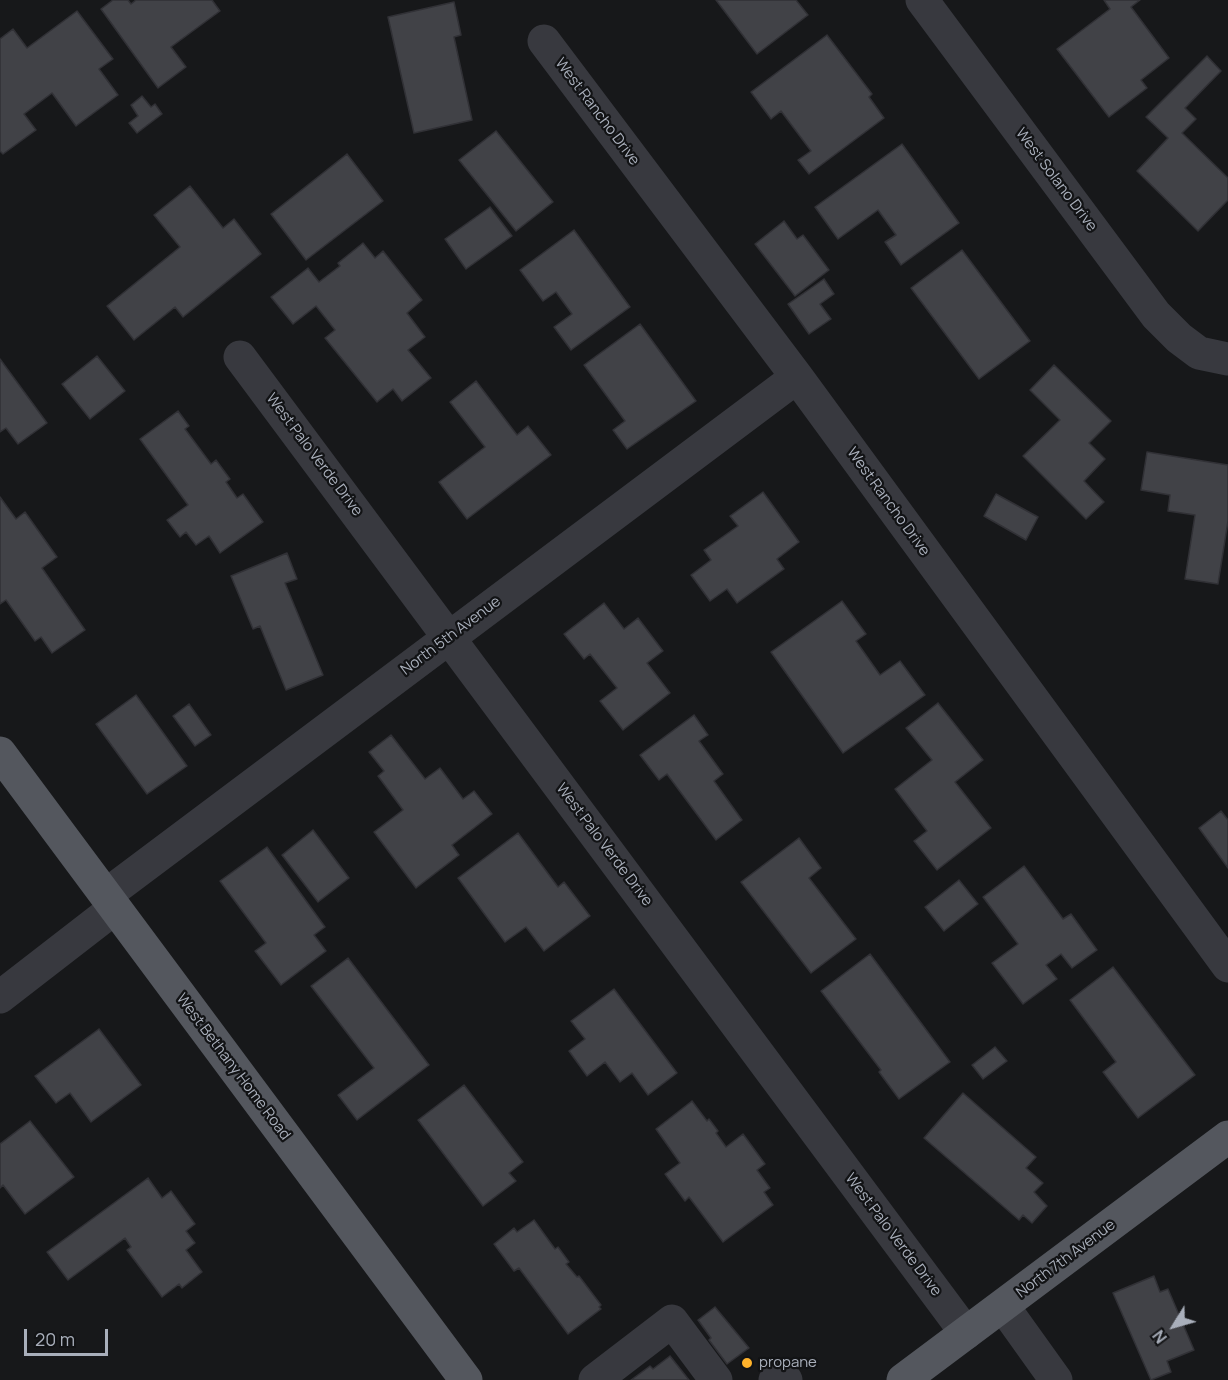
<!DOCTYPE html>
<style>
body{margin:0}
#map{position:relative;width:1228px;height:1380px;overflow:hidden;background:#17181a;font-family:Manrope,sans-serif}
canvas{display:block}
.north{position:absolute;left:1144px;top:1296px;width:60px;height:60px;-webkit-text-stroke:4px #121315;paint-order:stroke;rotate:233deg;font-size:16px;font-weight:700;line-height:24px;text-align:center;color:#a9afbb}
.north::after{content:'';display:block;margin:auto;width:21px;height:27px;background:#a9afbb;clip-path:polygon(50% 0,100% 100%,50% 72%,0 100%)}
.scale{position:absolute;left:24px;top:1329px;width:84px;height:27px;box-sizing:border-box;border:3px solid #a9afbb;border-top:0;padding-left:8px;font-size:18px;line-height:21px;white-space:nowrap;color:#a9afbb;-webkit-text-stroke:4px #121315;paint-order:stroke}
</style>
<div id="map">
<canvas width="1228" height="1380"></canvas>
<div class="north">N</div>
<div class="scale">20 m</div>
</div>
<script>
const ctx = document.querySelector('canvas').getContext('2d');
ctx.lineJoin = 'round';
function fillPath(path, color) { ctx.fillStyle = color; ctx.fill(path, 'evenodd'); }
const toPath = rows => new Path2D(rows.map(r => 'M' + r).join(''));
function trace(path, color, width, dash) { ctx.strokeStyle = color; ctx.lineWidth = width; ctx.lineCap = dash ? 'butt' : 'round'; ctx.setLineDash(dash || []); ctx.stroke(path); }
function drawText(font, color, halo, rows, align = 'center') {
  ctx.font = font + ' Manrope,sans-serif'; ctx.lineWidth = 4.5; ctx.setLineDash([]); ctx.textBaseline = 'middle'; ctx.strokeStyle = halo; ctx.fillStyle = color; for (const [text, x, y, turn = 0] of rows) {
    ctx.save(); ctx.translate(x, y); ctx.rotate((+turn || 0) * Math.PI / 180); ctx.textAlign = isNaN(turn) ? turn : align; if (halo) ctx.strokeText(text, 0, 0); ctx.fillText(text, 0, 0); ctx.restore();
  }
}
const building = toPath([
 [113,0,128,0,131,4,136,0,212,0,220,11,171,47,186,67,158,88,101,9,113,0],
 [716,0,796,0,808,15,757,54,716,0],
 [1104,0,1140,0,1131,7,1169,58,1141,80,1147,88,1109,117,1057,49,1110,9,1104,0],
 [454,2,461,35,454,37,472,120,414,133,388,17,454,2],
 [77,11,113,59,99,69,118,95,76,126,52,93,24,114,36,130,3,154,0,151,0,39,13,29,27,48,77,11],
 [827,35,872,94,869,97,884,118,809,174,798,160,811,151,781,111,771,119,751,92,827,35],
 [1207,56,1221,71,1185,108,1196,119,1182,133,1228,178,1228,200,1198,231,1137,171,1168,138,1146,117,1207,56],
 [142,96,151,107,155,104,162,114,137,133,129,123,138,116,131,105,142,96],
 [496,131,553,202,516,231,459,160,496,131],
 [902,144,959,223,901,265,885,242,896,235,878,210,838,239,815,207,902,144],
 [347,154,383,201,306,260,271,214,347,154],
 [190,186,223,228,234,219,261,254,183,317,175,307,134,340,107,306,180,247,154,215,190,186],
 [490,207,512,236,466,269,445,239,490,207],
 [784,221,797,239,803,235,829,270,795,296,755,244,784,221],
 [574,230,630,307,571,350,554,327,572,314,556,292,543,301,520,270,574,230],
 [363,243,375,258,383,251,422,300,407,313,425,337,408,350,431,378,402,401,393,389,377,402,325,338,335,330,316,306,293,324,271,297,308,268,319,282,340,266,338,263,363,243],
 [962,250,1030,341,979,379,911,288,962,250],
 [824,279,834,294,820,304,831,319,809,334,788,304,824,279],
 [640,324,696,401,627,449,613,430,625,421,584,365,640,324],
 [97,356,125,391,90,419,62,384,97,356],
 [0,359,47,423,18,444,6,428,0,432,0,359],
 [1054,365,1111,421,1089,443,1105,459,1084,481,1104,502,1086,519,1023,456,1060,420,1030,390,1054,365],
 [476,381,517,435,528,426,551,455,467,519,439,482,485,447,450,402,476,381],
 [178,411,189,426,185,429,211,464,216,460,230,479,226,482,237,498,243,494,263,522,220,553,209,536,196,545,186,532,180,537,167,520,188,505,140,439,178,411],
 [1147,452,1228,465,1228,521,1218,584,1185,579,1195,515,1168,511,1170,495,1141,490,1147,452],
 [763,492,799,542,777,559,784,569,737,603,727,589,710,601,691,575,711,560,704,550,738,526,730,516,763,492],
 [996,494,1038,517,1026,540,984,516,996,494],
 [0,497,16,519,25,512,57,557,42,568,85,630,52,653,41,637,35,641,6,600,0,604,0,497],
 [287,553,297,579,285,583,323,675,286,690,260,626,253,629,231,576,287,553],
 [842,601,866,634,856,641,880,675,900,661,925,695,843,753,771,652,842,601],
 [604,603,624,629,638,618,663,651,647,663,670,693,623,730,600,701,617,688,590,654,584,659,564,634,604,603],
 [136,695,187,766,147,794,96,724,136,695],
 [938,703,983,760,955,782,991,828,937,870,914,841,927,831,895,789,932,760,906,728,938,703],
 [189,704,211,735,195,746,173,716,189,704],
 [694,715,708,735,699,741,723,774,714,781,742,820,716,840,667,774,659,780,640,755,694,715],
 [391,735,425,779,440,768,463,799,474,791,492,814,452,845,459,855,416,888,374,832,403,810,378,776,384,771,369,752,391,735],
 [1221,811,1228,820,1228,868,1199,828,1221,811],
 [313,830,349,878,318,902,282,855,313,830],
 [518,833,558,887,564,882,590,916,544,951,526,927,505,942,458,878,518,833],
 [799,838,821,868,809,878,856,939,811,973,741,882,799,838],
 [267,847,325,927,314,935,326,951,281,985,255,951,266,943,220,881,267,847],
 [1024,866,1063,919,1071,914,1097,950,1072,968,1061,954,1046,965,1057,979,1023,1004,992,963,1018,944,983,897,1024,866],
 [959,880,978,904,944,931,925,907,959,880],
 [870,954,950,1062,899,1099,879,1072,881,1070,821,991,870,954],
 [348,958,429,1065,357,1120,338,1095,374,1068,311,986,348,958],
 [1113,967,1195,1075,1138,1118,1103,1072,1116,1062,1070,1000,1113,967],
 [614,989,677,1073,648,1095,632,1073,620,1082,605,1062,587,1076,569,1051,585,1039,571,1021,614,989],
 [99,1029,141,1085,91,1122,70,1093,56,1103,35,1076,99,1029],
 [995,1047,1007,1061,983,1079,972,1065,995,1047],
 [464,1085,523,1162,509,1173,516,1181,483,1206,418,1120,464,1085],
 [963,1093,1036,1157,1026,1168,1043,1183,1034,1192,1047,1206,1032,1223,1023,1215,1019,1220,924,1138,963,1093],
 [692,1101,707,1121,709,1119,718,1131,716,1133,726,1147,743,1134,765,1164,757,1170,770,1188,764,1192,773,1205,723,1242,689,1197,685,1201,665,1174,680,1163,656,1129,692,1101],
 [30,1121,74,1177,25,1214,3,1185,0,1188,0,1144,30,1121],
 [148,1178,162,1198,171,1191,195,1224,186,1231,195,1243,186,1250,202,1272,182,1288,179,1284,162,1297,127,1250,131,1247,125,1238,68,1280,47,1252,148,1178],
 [534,1220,555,1249,558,1247,569,1262,566,1264,577,1277,579,1276,601,1305,599,1307,601,1309,568,1334,519,1268,514,1271,494,1244,514,1228,517,1232,534,1220],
 [1154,1276,1160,1292,1168,1289,1194,1350,1167,1361,1171,1372,1151,1380,1113,1293,1154,1276],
 [715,1307,749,1348,727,1364,709,1340,711,1338,698,1320,715,1307],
 [670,1356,689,1380,631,1380,650,1366,653,1369,670,1356]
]);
const minor = toPath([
 [922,0,1156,315,1179,338,1199,353,1228,359],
 [544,41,797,377,1228,966],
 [240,357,966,1333],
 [106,895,797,377],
 [0,997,115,908],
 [1003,1306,1056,1380],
 [595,1380,672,1321,716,1380],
 [775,1380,782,1375,786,1380]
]);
const major = toPath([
 [0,753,466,1380],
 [903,1380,1228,1137]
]);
const markers = [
 [747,1363,6,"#ffb22b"]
];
const streetNames = [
 ["West Rancho Drive",597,112,53],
 ["West Solano Drive",1056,180,53],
 ["West Palo Verde Drive",314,455,53],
 ["West Rancho Drive",888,502,54],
 ["North 5th Avenue",451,636,-37],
 ["West Palo Verde Drive",604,845,53],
 ["West Bethany Home Road",233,1067,53],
 ["West Palo Verde Drive",893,1235,53],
 ["North 7th Avenue",1066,1259,-37]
];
const poiNames = [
 ["propane",759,1363]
];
fillPath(building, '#414247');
trace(building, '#313136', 1.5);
trace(minor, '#38393f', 33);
trace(major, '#54575e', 33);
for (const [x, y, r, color] of markers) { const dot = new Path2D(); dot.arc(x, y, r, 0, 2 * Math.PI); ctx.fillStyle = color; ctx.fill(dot); trace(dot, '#121315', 2); }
drawText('15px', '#a9afbb', '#121315', streetNames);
drawText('15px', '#a9afbb', '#121315', poiNames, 'left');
</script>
